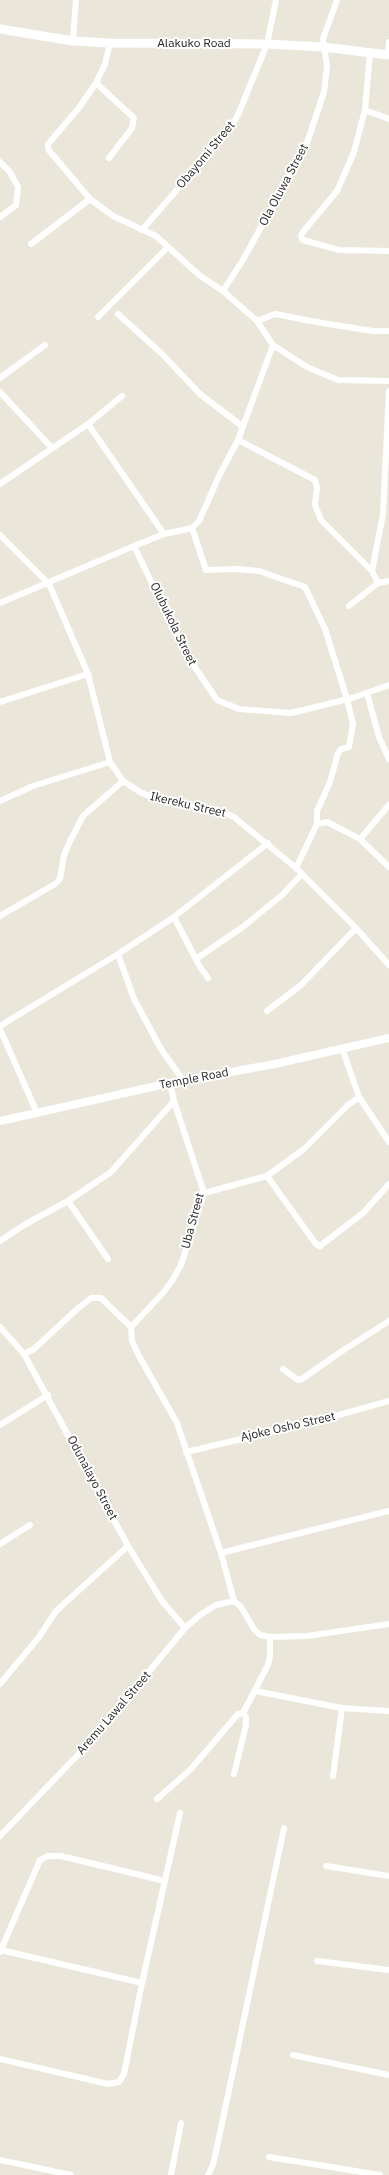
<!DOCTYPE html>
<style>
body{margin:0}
canvas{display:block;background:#ebe6da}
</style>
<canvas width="389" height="2175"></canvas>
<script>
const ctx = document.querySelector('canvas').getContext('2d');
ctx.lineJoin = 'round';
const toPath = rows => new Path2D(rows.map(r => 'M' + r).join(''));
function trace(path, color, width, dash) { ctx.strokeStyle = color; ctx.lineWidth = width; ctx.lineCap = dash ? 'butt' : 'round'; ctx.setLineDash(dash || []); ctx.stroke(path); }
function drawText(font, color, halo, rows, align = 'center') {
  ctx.font = font + ' "IBM Plex Sans",sans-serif'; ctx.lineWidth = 4; ctx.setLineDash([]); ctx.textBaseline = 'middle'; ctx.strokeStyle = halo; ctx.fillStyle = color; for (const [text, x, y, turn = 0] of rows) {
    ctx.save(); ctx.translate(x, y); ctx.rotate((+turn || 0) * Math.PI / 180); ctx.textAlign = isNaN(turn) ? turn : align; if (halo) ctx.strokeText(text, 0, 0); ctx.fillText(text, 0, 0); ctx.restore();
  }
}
const minor = toPath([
 [73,41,76,0],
 [110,43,105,64,96,83,78,109,48,144,48,149,90,199,113,216,156,236,199,275,223,291],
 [370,53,365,110,354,152,337,191,302,233,301,237,303,240,339,250,389,251],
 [388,55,389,42],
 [96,83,134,118,132,128,109,158],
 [365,110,389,119],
 [0,162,10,172,18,187,16,205,0,217],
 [142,230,228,131,238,115,267,44,276,0],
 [31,244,90,199],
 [118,314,162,354,200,394,242,426],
 [98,317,168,247],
 [257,321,275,314,322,323,373,331,389,331],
 [273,345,307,367,338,380,389,381],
 [0,378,45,345],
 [0,392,52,448],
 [88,424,164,534],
 [238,440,315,480,317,488,315,505,321,520,372,571,378,583],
 [0,484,88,424,122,396],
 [192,528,206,570,236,569,259,571,305,587,325,629,347,699,353,724,349,747,341,749,338,753,330,782,317,811,317,824],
 [0,535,49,584,88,674,110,762,123,781,140,792,161,801,218,810,234,817,296,868,356,928,389,965],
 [134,546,186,654,217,700,239,709,291,713,352,698,389,685],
 [372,571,383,514,389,391],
 [0,603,134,546,164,534,192,528,199,521,220,474,238,440,273,345,257,321,223,291,244,258,303,151,309,137,324,92,327,66,323,39,337,0],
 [349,606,378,583,389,581],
 [367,693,379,737,389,759],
 [0,702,88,674],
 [0,801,33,786,110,762],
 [360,839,389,805],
 [296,868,317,824,327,822,360,839,389,867],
 [0,916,55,884,60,879,64,855,70,841,83,816,123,781],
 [174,917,200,967,208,978],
 [118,954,134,999,161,1049,183,1080],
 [196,959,244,926,282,895,302,874],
 [267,1011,301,985,356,928],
 [0,1026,118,954,174,917,268,843],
 [0,1029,37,1113],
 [342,1048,359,1097,389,1142],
 [267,1176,316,1244,320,1246,363,1213,389,1184],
 [204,1193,267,1176,304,1149,348,1105,359,1097],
 [68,1201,108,1259],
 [0,1241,24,1225,68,1201,111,1172,174,1101,170,1083],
 [0,1327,24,1354,128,1546,162,1601,185,1628],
 [131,1327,162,1294,172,1281,181,1265,204,1193,174,1101],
 [24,1354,34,1349,76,1310,91,1298,101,1298,131,1327,132,1341,139,1356,177,1423,221,1553,234,1601,241,1607,254,1629,260,1635,270,1637,307,1636,389,1624],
 [283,1369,298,1380,302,1379,339,1353,389,1321],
 [0,1425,48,1395],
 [186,1452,314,1422,389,1401],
 [0,1544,30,1525],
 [221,1553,389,1511],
 [0,1684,39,1637,56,1611,128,1546],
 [255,1691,342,1708,389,1711],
 [234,1774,246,1725,246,1717,243,1713,268,1665,270,1656,270,1637],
 [333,1776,342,1708],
 [157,1799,190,1770,238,1714,243,1713],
 [0,1836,95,1737,185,1628,200,1615,216,1605,234,1601],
 [326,1866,389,1876],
 [1,1950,142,1983],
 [0,1952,40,1860,48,1856,61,1856,165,1881],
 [317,1961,389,1970],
 [293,2055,389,2075],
 [0,2059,108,2084,119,2082,124,2074,142,1983,180,1813],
 [269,2157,380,2175],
 [0,2160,71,2175],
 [171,2175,181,2123],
 [208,2175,213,2165,220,2133,284,1828]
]);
const tertiary = toPath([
 [0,1121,170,1083,275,1064,389,1038]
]);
const secondary = toPath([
 [0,29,73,41,110,43,267,44,323,47,389,55]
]);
const streetNames = [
 ["Alakuko Road",194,44],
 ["Obayomi Street",206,155,-50],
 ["Ola Oluwa Street",284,185,-62],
 ["Olubukola Street",173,624,64],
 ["Ikereku Street",188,805,13],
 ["Temple Road",194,1079,-11],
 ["Uba Street",193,1221,-75],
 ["Ajoke Osho Street",288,1427,-13],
 ["Odunalayo Street",92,1478,62],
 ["Aremu Lawal Street",114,1713,-49]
];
trace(minor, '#fff', 6);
trace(tertiary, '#fff', 8);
trace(secondary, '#fff', 9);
drawText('12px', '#282828', '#fff', streetNames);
</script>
